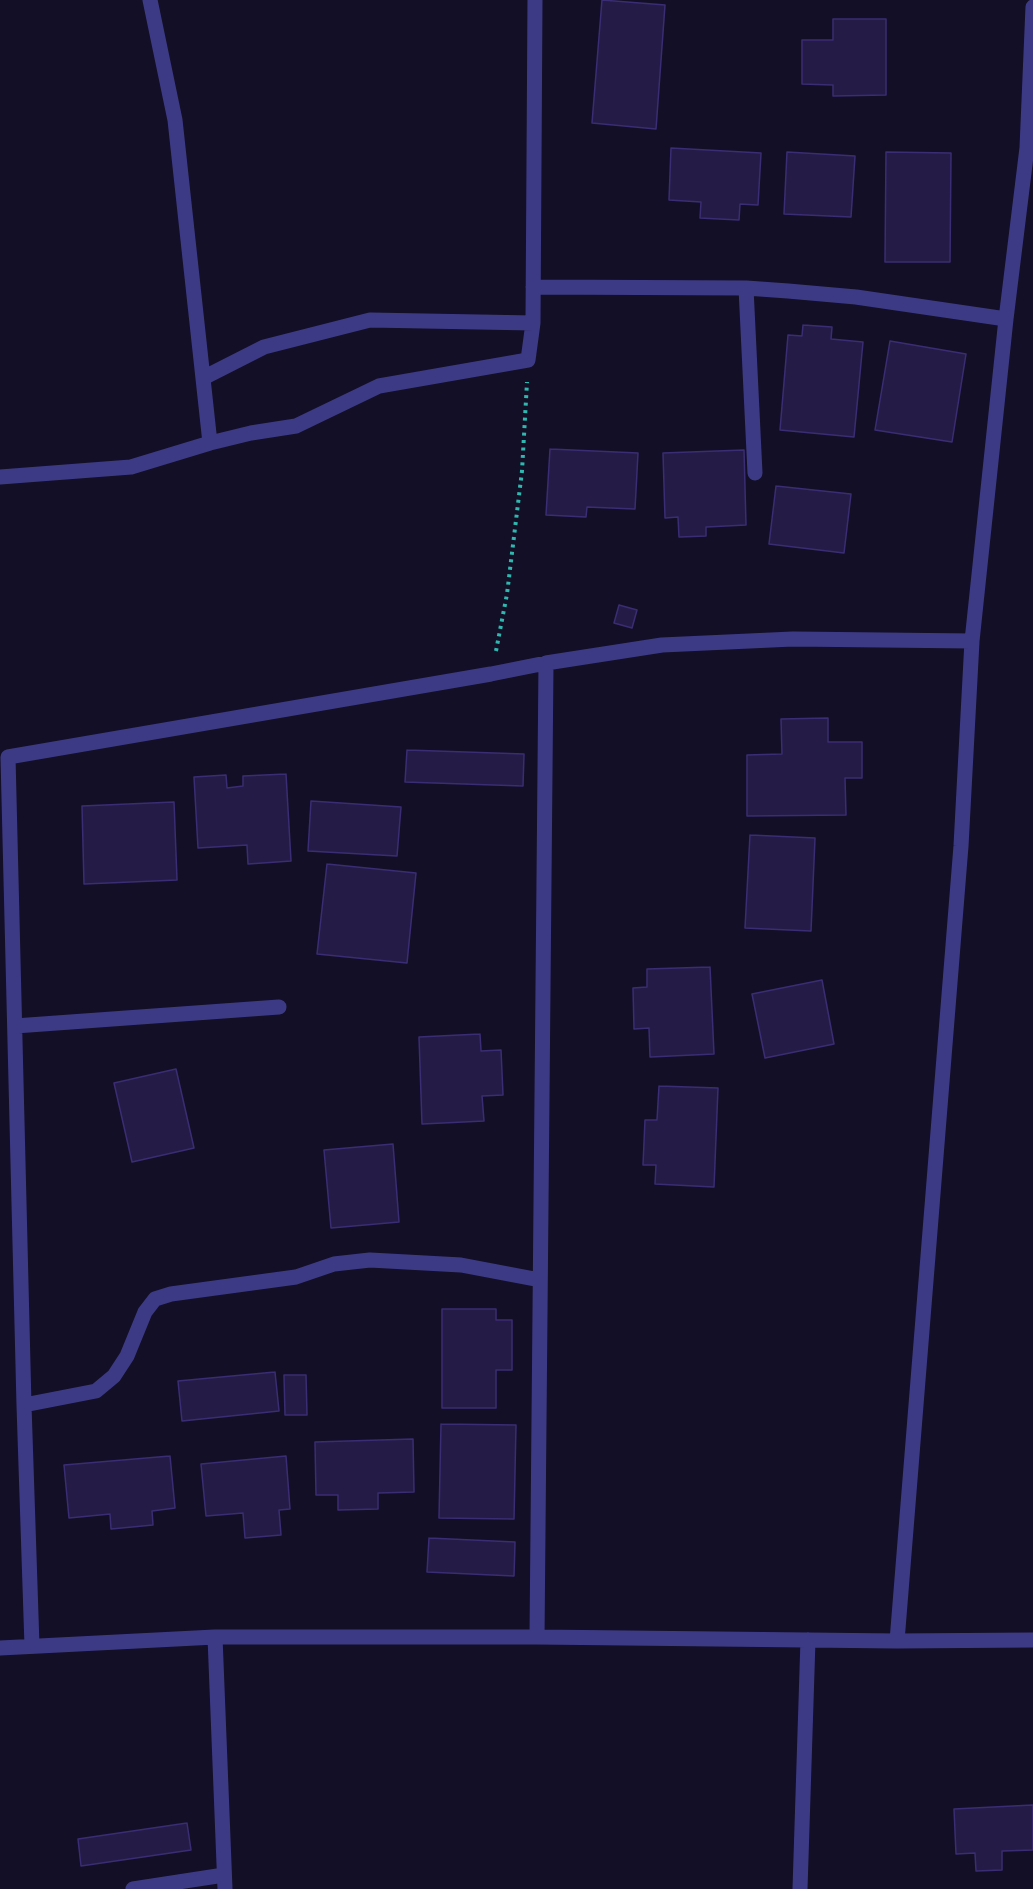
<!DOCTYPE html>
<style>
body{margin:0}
canvas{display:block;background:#130f26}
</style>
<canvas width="1033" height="1889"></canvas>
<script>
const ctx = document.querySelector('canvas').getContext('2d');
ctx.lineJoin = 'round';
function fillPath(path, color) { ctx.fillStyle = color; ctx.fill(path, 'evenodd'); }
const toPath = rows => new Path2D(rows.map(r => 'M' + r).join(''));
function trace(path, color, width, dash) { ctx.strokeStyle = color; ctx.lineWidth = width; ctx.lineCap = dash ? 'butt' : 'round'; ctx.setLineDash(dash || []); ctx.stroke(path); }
const building = toPath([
 [602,0,665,5,656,129,592,123,602,0],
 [833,19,886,19,886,95,833,96,833,85,802,84,802,40,833,40,833,19],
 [671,148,761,153,758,205,740,204,739,220,700,218,701,202,669,200,671,148],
 [787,152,855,156,851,217,784,214,787,152],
 [886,152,951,153,950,262,885,262,886,152],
 [803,325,832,327,831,339,863,342,854,437,780,430,788,335,802,336,803,325],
 [890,341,966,354,952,442,875,430,890,341],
 [550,449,638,453,635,509,587,507,586,517,546,515,550,449],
 [744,450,746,525,706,527,706,536,679,537,678,517,665,518,663,453,744,450],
 [776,486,851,494,844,553,769,544,776,486],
 [619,605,637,610,632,628,614,623,619,605],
 [828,718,828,742,862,742,862,778,845,778,846,815,747,816,747,755,782,754,781,719,828,718],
 [407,750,524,754,523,786,405,782,407,750],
 [286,774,291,861,248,864,247,845,198,848,194,777,226,775,227,788,243,786,243,776,286,774],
 [311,801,401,807,397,856,308,851,311,801],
 [174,802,177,880,84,884,82,806,174,802],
 [750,835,815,838,811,931,745,928,750,835],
 [327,864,416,873,407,963,317,954,327,864],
 [710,967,714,1054,650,1057,649,1028,634,1029,633,988,647,987,647,969,710,967],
 [822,980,834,1044,765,1058,752,994,822,980],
 [480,1034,481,1051,501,1050,503,1095,482,1096,484,1121,422,1124,419,1037,480,1034],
 [176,1069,194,1148,132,1162,114,1083,176,1069],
 [659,1086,718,1088,714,1187,655,1184,656,1165,643,1165,645,1120,657,1120,659,1086],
 [393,1144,399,1222,331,1228,324,1150,393,1144],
 [442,1309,496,1309,496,1320,512,1320,512,1370,496,1370,496,1408,442,1408,442,1309],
 [275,1372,279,1411,182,1421,178,1381,275,1372],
 [284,1375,306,1375,307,1415,285,1415,284,1375],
 [441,1424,516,1425,514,1519,439,1518,441,1424],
 [413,1439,414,1492,378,1493,378,1509,338,1510,338,1495,316,1495,315,1442,413,1439],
 [170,1456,175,1508,152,1511,153,1525,111,1529,110,1514,69,1518,64,1465,170,1456],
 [286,1456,290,1509,279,1510,281,1535,245,1538,243,1513,206,1516,201,1464,286,1456],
 [429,1538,515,1542,514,1576,427,1572,429,1538],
 [1033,1805,1033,1850,1002,1851,1002,1870,976,1871,975,1853,956,1854,954,1809,1033,1805],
 [187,1823,191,1850,81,1866,78,1839,187,1823]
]);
const path = toPath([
 [496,651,507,594,522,471,527,382]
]);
const minor = toPath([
 [533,287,746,288,788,291,856,297,1006,319],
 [746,288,755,473],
 [203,378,264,347,370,320,533,323],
 [210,443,251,433,296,426,379,386,528,360,533,323,535,0],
 [0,477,131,467,210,443,175,120,150,0],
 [15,1026,279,1007],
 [24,1405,96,1391,114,1376,127,1356,145,1312,155,1299,171,1294,296,1277,334,1264,370,1260,461,1265,540,1280],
 [215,1637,225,1889],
 [537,1637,546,663],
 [897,1641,1033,1640],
 [32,1646,24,1405,8,757,491,674,546,663,662,645,793,639,972,641],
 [0,1648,215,1637,537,1637,897,1641,961,846,972,641,1006,319,1027,148,1033,7],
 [133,1889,224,1875],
 [800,1889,808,1640]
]);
fillPath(building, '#241b47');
trace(building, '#3b2d73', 1.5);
trace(path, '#2fb8b0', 4, [3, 4.5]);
trace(minor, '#3d3a85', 15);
</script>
